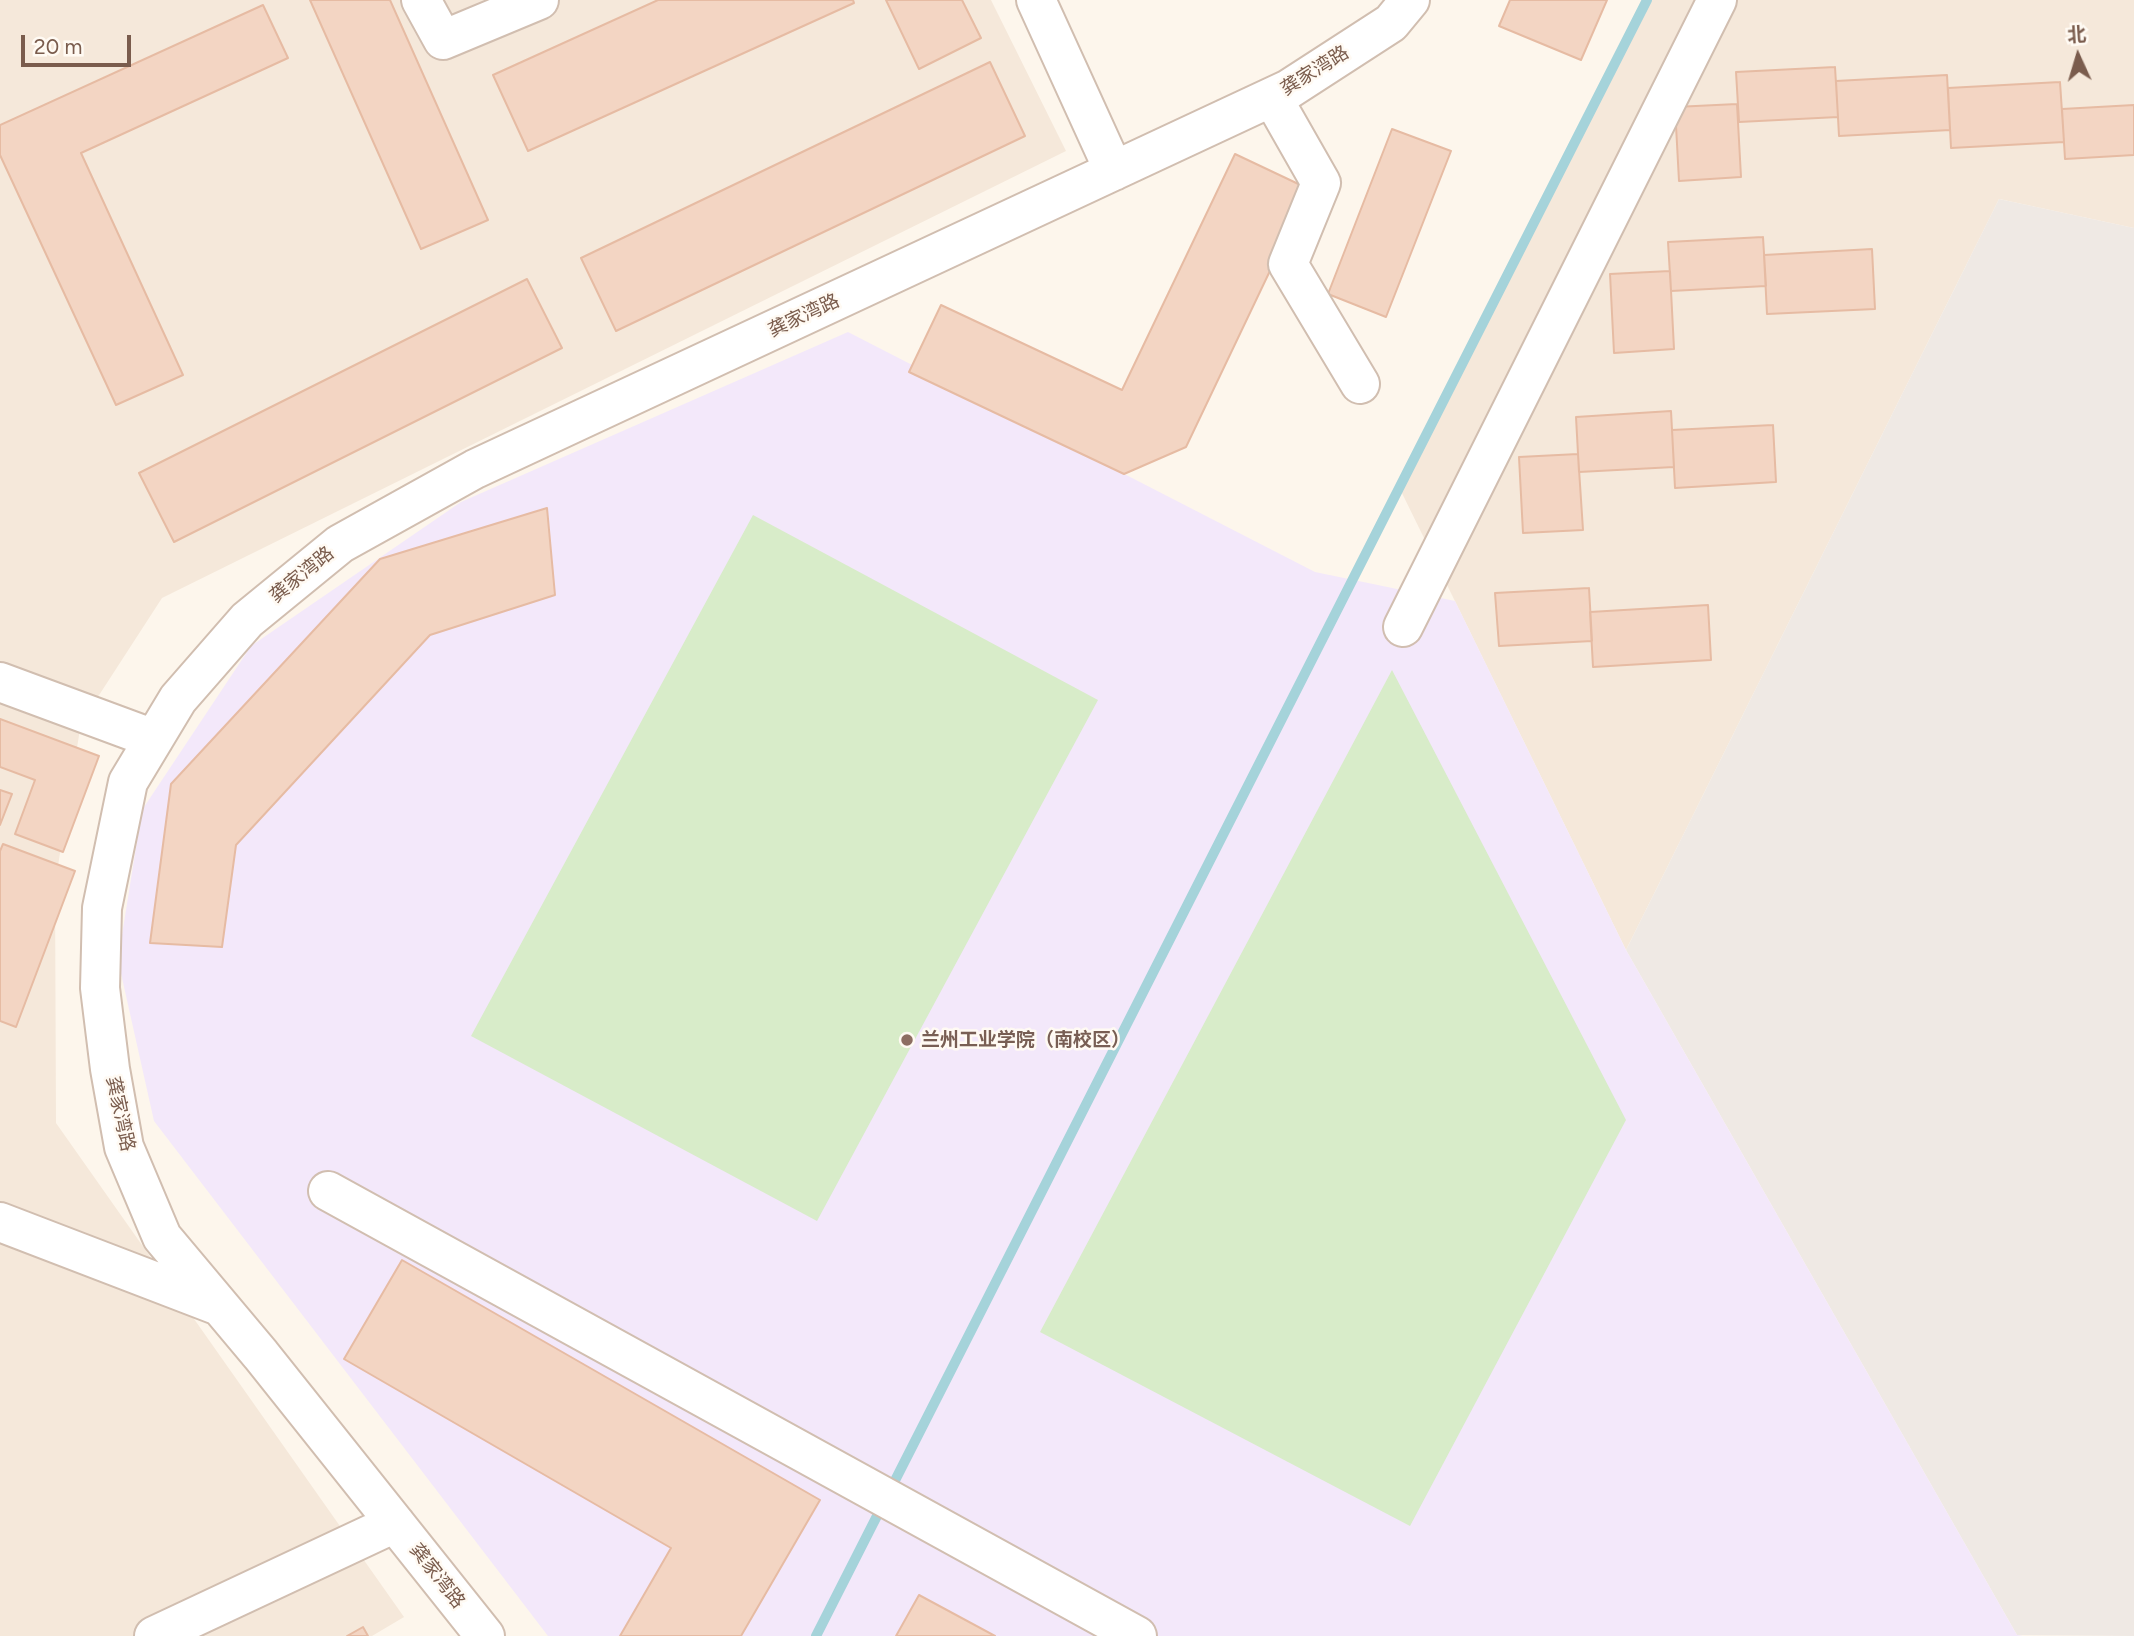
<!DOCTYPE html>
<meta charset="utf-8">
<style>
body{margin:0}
#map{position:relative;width:2134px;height:1636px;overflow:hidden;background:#fdf6ec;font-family:Figtree,"Noto Sans SC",sans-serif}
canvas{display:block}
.north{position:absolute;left:2043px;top:21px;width:70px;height:70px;-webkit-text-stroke:5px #fffaf3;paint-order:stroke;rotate:356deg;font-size:19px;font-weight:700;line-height:28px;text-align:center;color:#7a5c4d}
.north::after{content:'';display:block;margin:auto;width:24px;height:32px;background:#7a5c4d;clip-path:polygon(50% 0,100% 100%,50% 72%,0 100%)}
.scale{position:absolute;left:21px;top:35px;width:110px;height:32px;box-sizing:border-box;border:4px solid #7a5c4d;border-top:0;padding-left:9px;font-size:21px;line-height:24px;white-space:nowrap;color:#7a5c4d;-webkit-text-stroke:5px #fffaf3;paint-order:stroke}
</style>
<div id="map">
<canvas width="2134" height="1636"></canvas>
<div class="north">北</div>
<div class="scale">20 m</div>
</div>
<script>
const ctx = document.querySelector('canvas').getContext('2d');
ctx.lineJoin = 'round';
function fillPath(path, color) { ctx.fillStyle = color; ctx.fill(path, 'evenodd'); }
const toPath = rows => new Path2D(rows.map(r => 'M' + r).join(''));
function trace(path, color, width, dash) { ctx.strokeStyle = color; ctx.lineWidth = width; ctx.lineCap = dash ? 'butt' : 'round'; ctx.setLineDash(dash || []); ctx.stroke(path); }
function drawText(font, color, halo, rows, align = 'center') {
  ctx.font = font + ' Figtree,"Noto Sans SC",sans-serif'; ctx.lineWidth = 5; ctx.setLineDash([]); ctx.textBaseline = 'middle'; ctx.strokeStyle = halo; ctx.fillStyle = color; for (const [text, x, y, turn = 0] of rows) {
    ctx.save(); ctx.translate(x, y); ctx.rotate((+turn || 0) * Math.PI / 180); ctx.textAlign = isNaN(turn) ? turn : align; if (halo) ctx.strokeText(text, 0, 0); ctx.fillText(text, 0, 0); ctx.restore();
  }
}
const residential = toPath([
 [0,0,991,0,1066,151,162,598,81,723,55,884,56,1123,404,1617,372,1636,0,1636],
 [1647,0,2134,0,2134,228,1999,199,1626,950,1399,487]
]);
const industrial = toPath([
 [1999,199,2134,228,2134,1636,2017,1635,1626,950]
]);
const education = toPath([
 [848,332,1315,572,1455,601,1626,950,2017,1635,2023,1636,548,1636,154,1121,118,960,142,810,251,646,461,502]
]);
const green = toPath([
 [753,515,1098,700,817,1221,471,1036],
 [1392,670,1626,1120,1410,1526,1040,1332]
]);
const stream = toPath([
 [816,1636,1647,0]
]);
const building = toPath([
 [310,0,390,0,488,220,421,249,310,0],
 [658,0,853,0,854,3,528,151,493,75,658,0],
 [886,0,962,0,981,38,919,69,886,0],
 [1510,0,1607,0,1581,60,1499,26,1510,0],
 [263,5,288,58,81,153,183,375,116,405,0,155,0,125,263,5],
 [990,62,1025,136,616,331,581,258,990,62],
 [1835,67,1838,117,1739,122,1736,72,1835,67],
 [1947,75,1950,130,1839,136,1836,81,1947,75],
 [2060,82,2064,142,1951,148,1948,88,2060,82],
 [1737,104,1741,177,1679,181,1675,107,1737,104],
 [2134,105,2134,155,2065,159,2062,109,2134,105],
 [1392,129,1451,151,1386,317,1328,294,1392,129],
 [1235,154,1309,189,1186,447,1124,474,909,372,941,305,1122,390,1235,154],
 [1763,237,1766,286,1671,291,1668,242,1763,237],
 [1872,249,1875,309,1767,314,1764,255,1872,249],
 [1670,271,1674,349,1614,353,1610,274,1670,271],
 [527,279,562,348,174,542,139,473,527,279],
 [1671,411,1674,467,1579,472,1576,417,1671,411],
 [1773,425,1776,482,1675,488,1672,430,1773,425],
 [1578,454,1583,530,1523,533,1519,457,1578,454],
 [547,508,555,595,430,635,236,845,222,947,150,943,171,784,380,559,547,508],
 [1589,588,1592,641,1499,646,1495,593,1589,588],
 [1708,605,1711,660,1593,667,1590,612,1708,605],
 [0,719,99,756,63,852,15,834,35,780,0,767,0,719],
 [0,790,12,794,0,825,0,790],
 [3,844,75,871,16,1027,0,1021,0,851,3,844],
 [402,1260,820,1500,741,1636,620,1636,671,1548,344,1359,402,1260],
 [919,1595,995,1636,896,1636,919,1595],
 [363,1627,368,1636,347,1636,363,1627]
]);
const minor = toPath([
 [421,0,443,40,539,0],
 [1036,0,1114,171],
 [1272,97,1321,183,1288,264,1360,384],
 [1403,627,1717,0],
 [0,682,154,739],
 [328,1191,1137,1636],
 [0,1222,219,1306],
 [154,1636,395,1523],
 [485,1636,261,1355,162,1237,124,1147,110,1069,100,988,102,908,128,782,178,699,247,620,340,544,475,469,1289,89,1391,23,1410,0]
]);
const markers = [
 [907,1040,7,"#8d6e63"]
];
const streetNames = [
 ["龚家湾路",1315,71,-32],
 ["龚家湾路",804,316,-25],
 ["龚家湾路",302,575,-39],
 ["龚家湾路",120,1114,78],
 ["龚家湾路",437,1576,52]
];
const educationNames = [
 ["兰州工业学院（南校区）",921,1040]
];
fillPath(residential, '#f5e8da');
fillPath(industrial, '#efe9e4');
fillPath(education, '#f3e8fa');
fillPath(green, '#d8ecc9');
trace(stream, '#a5d3da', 10);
fillPath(building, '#f3d5c3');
trace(building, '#e6bba3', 2);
trace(minor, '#d1beb0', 42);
trace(minor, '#fff', 38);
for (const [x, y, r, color] of markers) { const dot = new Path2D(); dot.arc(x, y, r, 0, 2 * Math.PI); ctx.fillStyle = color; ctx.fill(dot); trace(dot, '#fffaf3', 2.5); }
drawText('19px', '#7a5c4d', '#fffaf3', streetNames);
drawText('bold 19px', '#785e54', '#fffaf3', educationNames, 'left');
</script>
